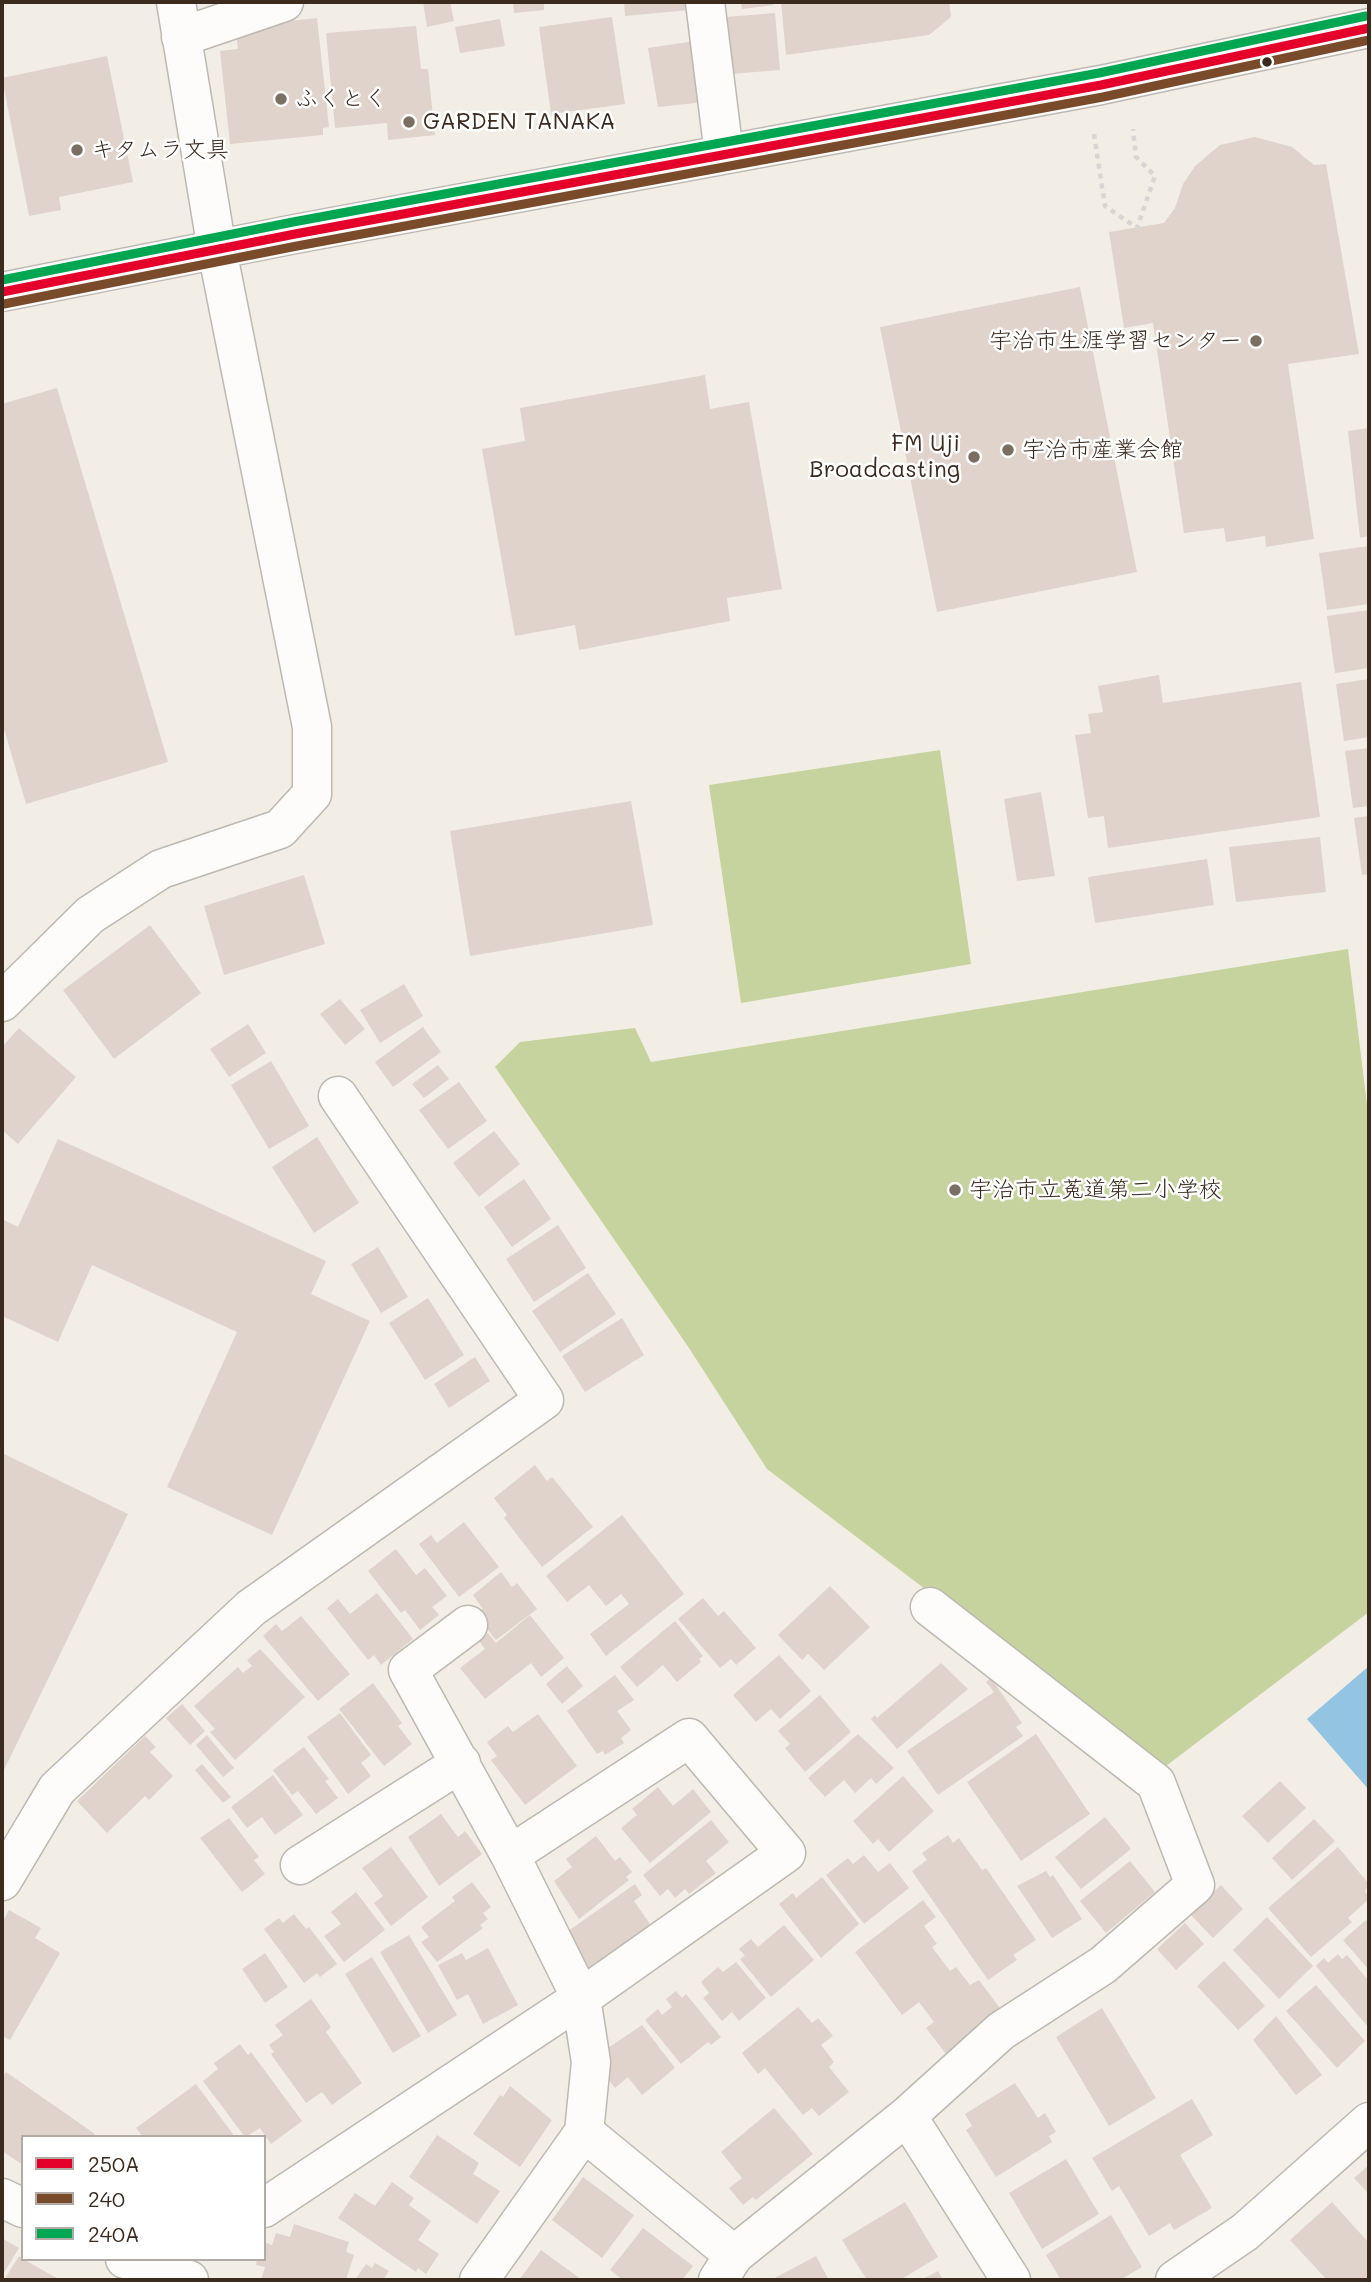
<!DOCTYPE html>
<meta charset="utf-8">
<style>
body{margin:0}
#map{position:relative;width:1371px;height:2282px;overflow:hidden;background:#f2eee5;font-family:Mali,sans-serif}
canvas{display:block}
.frame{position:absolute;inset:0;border:4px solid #3b2a1e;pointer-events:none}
.legend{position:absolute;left:21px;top:2135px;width:245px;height:126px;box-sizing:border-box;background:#fff;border:2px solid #b1aaa5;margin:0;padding:9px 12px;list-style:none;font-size:21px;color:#3b2a1e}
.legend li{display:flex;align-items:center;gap:14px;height:35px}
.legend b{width:35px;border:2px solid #b1aaa5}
</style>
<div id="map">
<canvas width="1371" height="2282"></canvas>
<div class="frame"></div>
<ul class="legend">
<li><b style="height:9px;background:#e4002b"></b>250A</li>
<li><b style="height:9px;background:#7a4b2a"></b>240</li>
<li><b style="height:9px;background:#00a651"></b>240A</li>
</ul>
</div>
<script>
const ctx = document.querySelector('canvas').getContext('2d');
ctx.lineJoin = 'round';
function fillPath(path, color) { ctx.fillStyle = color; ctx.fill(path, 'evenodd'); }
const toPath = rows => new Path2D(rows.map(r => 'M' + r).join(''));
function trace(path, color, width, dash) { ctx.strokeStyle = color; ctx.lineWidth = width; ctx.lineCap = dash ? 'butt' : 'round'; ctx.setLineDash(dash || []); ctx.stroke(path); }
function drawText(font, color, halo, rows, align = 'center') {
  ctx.font = font + ' Mali,"Klee One",sans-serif'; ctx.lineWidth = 5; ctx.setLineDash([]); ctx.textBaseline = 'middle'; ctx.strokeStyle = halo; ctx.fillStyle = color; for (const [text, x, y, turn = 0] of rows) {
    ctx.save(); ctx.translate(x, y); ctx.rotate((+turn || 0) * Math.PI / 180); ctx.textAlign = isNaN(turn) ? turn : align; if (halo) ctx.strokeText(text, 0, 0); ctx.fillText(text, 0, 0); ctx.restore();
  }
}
const green = toPath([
 [940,750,971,964,741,1003,709,785],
 [1348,949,1369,1121,1369,1612,1162,1769,767,1469,687,1345,495,1067,520,1042,635,1028,651,1062]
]);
const water = toPath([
 [1369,1666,1369,1790,1307,1719]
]);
const building = toPath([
 [423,2,450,2,454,21,427,27],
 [513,2,544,2,544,10,514,13],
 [624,2,689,2,690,10,625,16],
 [741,2,773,2,774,5,742,9],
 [781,2,949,2,951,17,929,35,786,55],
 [775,13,780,70,731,74,726,17],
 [612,17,625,104,551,114,539,27],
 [317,18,329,127,323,128,323,135,230,144,220,51,238,49,235,27],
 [500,19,505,46,460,53,455,27],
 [416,26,421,69,428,69,435,135,388,140,387,123,335,128,326,33],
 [695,41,705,102,658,107,648,48],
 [107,56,133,182,59,197,61,210,29,216,2,78],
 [1255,137,1292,147,1314,165,1326,164,1359,354,1288,364,1314,539,1266,547,1265,536,1226,542,1224,528,1184,533,1153,323,1124,328,1109,232,1164,223,1175,208,1183,184,1195,166,1220,145],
 [1080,287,1137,572,937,612,880,327],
 [705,375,710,409,749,402,782,589,727,598,730,621,579,650,575,625,515,636,482,449,525,441,520,408],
 [57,388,168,762,26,804,2,722,2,404],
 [1369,428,1369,536,1360,538,1348,431],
 [1369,546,1369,604,1327,610,1319,553],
 [1369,610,1369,668,1335,673,1327,616],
 [1159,675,1163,703,1301,682,1320,817,1108,848,1104,816,1088,818,1075,735,1091,733,1088,714,1103,712,1098,686],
 [1369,679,1369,737,1344,741,1336,684],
 [1369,748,1369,806,1353,808,1345,751],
 [1041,792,1055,876,1017,881,1004,799],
 [631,801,653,925,470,956,450,831],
 [1369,816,1369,874,1362,875,1354,818],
 [1320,837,1326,892,1236,902,1229,847],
 [1207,859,1214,905,1095,923,1088,877],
 [304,875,325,944,224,975,204,906],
 [150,925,201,993,114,1059,63,990],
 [404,984,423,1016,380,1043,360,1010],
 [340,999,365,1029,345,1045,320,1014],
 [248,1024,266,1053,229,1077,210,1049],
 [423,1027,441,1052,393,1087,375,1062],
 [19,1028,76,1077,18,1144,2,1130,2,1047],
 [271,1061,309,1126,269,1149,231,1085],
 [438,1065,449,1079,424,1098,412,1084],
 [459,1082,487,1121,448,1149,419,1110],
 [494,1131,520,1164,479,1197,453,1163],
 [317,1137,359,1203,314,1233,272,1167],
 [58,1139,326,1261,311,1294,370,1321,272,1535,167,1487,237,1332,92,1265,58,1342,2,1316,2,1219,18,1227],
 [524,1179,551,1219,512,1247,484,1207],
 [558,1225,586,1268,534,1302,506,1259],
 [378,1247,408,1297,381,1313,351,1264],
 [588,1273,616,1314,560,1352,532,1311],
 [428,1298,464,1355,425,1380,389,1323],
 [622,1318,644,1355,585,1392,562,1356],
 [475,1357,490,1381,449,1408,434,1384],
 [2,1453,128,1514,2,1774],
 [535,1465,547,1481,552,1477,593,1527,542,1567,504,1518,507,1515,494,1498],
 [622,1515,684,1594,606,1656,590,1634,629,1604,621,1594,606,1606,589,1585,567,1602,546,1576],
 [464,1522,499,1567,459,1597,419,1544,431,1535,437,1543],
 [396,1549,416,1575,425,1568,447,1596,432,1607,439,1615,420,1630,405,1610,401,1613,368,1571],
 [501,1572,512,1587,517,1583,537,1609,496,1640,484,1625,473,1617,483,1609,473,1595],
 [830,1586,870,1627,824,1670,808,1654,802,1660,778,1635],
 [377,1593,413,1639,381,1665,374,1655,368,1660,327,1608,338,1599,350,1614],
 [703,1598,718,1616,724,1611,756,1648,736,1665,731,1659,720,1668,678,1619],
 [530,1615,564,1658,541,1677,531,1663,485,1699,460,1668,485,1649,479,1641,488,1633,496,1643],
 [301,1616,350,1674,318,1701,263,1636,276,1624,282,1631],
 [675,1621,703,1656,699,1659,701,1662,677,1682,663,1665,637,1687,620,1667],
 [260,1649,305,1697,235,1760,210,1732,215,1729,194,1706,238,1667,243,1673,252,1666,247,1660],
 [779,1655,811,1691,780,1719,771,1709,756,1722,733,1695],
 [941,1663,968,1689,897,1749,871,1719,875,1715,877,1718],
 [567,1666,583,1686,562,1704,546,1684],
 [615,1675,634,1700,617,1711,631,1730,621,1738,624,1743,605,1755,603,1751,597,1754,567,1711],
 [991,1678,1022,1723,1016,1727,1023,1736,938,1795,907,1751,994,1692,986,1682],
 [373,1683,402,1723,398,1726,412,1744,384,1766,339,1709],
 [820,1695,851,1732,805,1772,785,1748,790,1744,778,1731],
 [182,1704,205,1731,190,1745,166,1718],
 [340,1713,371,1755,361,1763,371,1776,348,1794,307,1737],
 [538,1714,577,1766,525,1805,491,1760,497,1756,487,1742,508,1726,513,1732],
 [858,1734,894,1768,876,1784,871,1778,855,1793,844,1780,825,1797,808,1778],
 [1036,1734,1090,1814,1021,1861,967,1782],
 [207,1735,234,1768,223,1777,196,1745],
 [145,1736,156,1747,150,1752,173,1776,149,1800,145,1796,107,1833,77,1801],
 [304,1747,329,1779,325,1781,338,1798,316,1814,298,1791,292,1795,273,1770],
 [202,1764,231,1797,223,1803,195,1770],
 [273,1775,303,1815,275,1835,262,1817,247,1828,231,1807],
 [903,1776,934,1811,889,1852,878,1839,873,1844,853,1821],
 [1280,1781,1306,1808,1268,1843,1242,1816],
 [658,1787,673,1806,693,1789,711,1812,650,1863,621,1828,637,1815,632,1809],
 [441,1814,458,1837,465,1831,482,1854,439,1886,408,1837],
 [1105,1817,1131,1849,1081,1889,1055,1857],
 [229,1818,259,1857,254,1860,265,1874,242,1892,200,1838],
 [1314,1819,1335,1841,1292,1880,1272,1858],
 [711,1820,729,1842,706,1861,716,1873,689,1894,685,1889,675,1898,668,1889,660,1896,643,1875],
 [948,1835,953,1843,959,1838,982,1870,986,1868,1036,1940,1013,1955,1017,1960,988,1980,912,1871,927,1860,922,1853],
 [596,1836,615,1861,620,1857,632,1872,626,1877,629,1880,579,1919,554,1881,572,1867,566,1859],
 [391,1847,428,1897,391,1926,374,1903,383,1896,362,1868],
 [1338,1847,1369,1884,1365,1891,1369,1899,1348,1918,1352,1922,1311,1957,1268,1908],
 [864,1855,878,1872,890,1863,909,1888,864,1924,826,1875,848,1858,853,1864],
 [1130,1861,1155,1892,1106,1933,1080,1901],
 [1046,1871,1050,1877,1053,1875,1082,1919,1052,1938,1017,1886],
 [822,1877,859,1924,821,1958,779,1904,793,1893,796,1898],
 [472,1882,491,1907,483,1913,488,1919,480,1925,483,1928,437,1962,421,1942,429,1937,421,1927,455,1901,452,1897],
 [635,1884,642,1895,634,1901,652,1927,590,1972,564,1934],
 [1221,1885,1243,1909,1213,1938,1190,1914],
 [356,1892,385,1930,344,1962,324,1936,341,1924,331,1912],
 [923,1900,936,1917,924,1926,937,1944,932,1947,950,1971,956,1967,970,1985,979,1980,1002,2011,946,2054,926,2028,934,2022,919,2002,902,2015,855,1952],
 [9,1910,41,1928,35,1938,60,1953,10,2040,2,2036,2,1923],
 [294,1914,306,1929,309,1927,337,1964,320,1977,317,1973,304,1983,264,1929,279,1918,283,1923],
 [1267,1917,1313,1966,1279,1999,1233,1950],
 [1366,1920,1369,1925,1369,1970,1343,1940],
 [1185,1923,1204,1944,1176,1970,1157,1949],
 [784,1925,814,1960,771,1997,740,1959,745,1956,739,1949,751,1939,758,1947],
 [409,1935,457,2015,428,2033,380,1952],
 [488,1948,518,2005,483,2024,468,1994,457,2000,438,1965,462,1953,466,1960],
 [265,1953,288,1987,265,2003,242,1969],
 [1338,1954,1342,1959,1347,1955,1369,1981,1369,2028,1316,1966,1324,1958,1328,1963],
 [372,1957,421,2036,393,2053,345,1974],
 [1224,1961,1265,2006,1238,2030,1197,1986],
 [736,1962,766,1998,739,2021,732,2012,722,2021,703,1998,709,1993,701,1982,718,1967,723,1972],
 [1316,1985,1365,2041,1337,2068,1286,2011],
 [676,1991,682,1998,686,1994,721,2037,711,2045,708,2042,681,2064,645,2020,658,2009,662,2015,672,2007,666,1999],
 [311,1999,331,2027,326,2032,362,2083,332,2105,322,2092,306,2103,271,2054,274,2052,269,2045,283,2035,275,2025],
 [798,2007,812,2023,818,2018,833,2036,821,2045,834,2062,829,2067,849,2092,819,2116,812,2108,803,2115,765,2068,758,2074,742,2053],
 [1102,2008,1156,2098,1109,2126,1056,2037],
 [1276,2016,1322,2075,1296,2095,1253,2040],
 [642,2025,675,2068,642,2095,628,2077,615,2088,603,2072,612,2065,602,2052],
 [240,2044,248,2055,251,2052,302,2121,271,2144,260,2128,245,2137,203,2081,218,2069,214,2063],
 [6,2072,95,2134,93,2137,23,2137,23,2165,2,2151,2,2078],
 [1015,2083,1038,2118,1045,2113,1056,2132,1049,2136,1052,2142,996,2177,966,2130,972,2126,965,2114],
 [196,2084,235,2137,143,2137,136,2128],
 [510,2086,552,2120,520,2167,473,2134,500,2095,503,2097],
 [1192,2099,1213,2135,1180,2155,1212,2208,1174,2230,1170,2223,1149,2236,1119,2186,1112,2191,1092,2158],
 [774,2108,813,2154,756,2200,753,2197,743,2205,729,2188,742,2178,721,2152],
 [437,2135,479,2163,473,2174,500,2191,477,2224,409,2177],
 [1066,2159,1099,2214,1042,2249,1009,2193],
 [1369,2165,1369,2194,1354,2178],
 [583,2177,634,2215,602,2258,552,2220],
 [392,2182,414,2198,409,2205,431,2221,418,2240,439,2254,426,2274,418,2268,416,2272,338,2218,355,2193,375,2206],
 [905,2202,938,2257,900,2280,867,2280,842,2240],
 [1332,2202,1369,2243,1369,2280,1327,2280,1290,2240],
 [1111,2215,1142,2267,1120,2280,1061,2280,1046,2255],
 [294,2224,349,2242,346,2252,354,2255,346,2280,261,2280,265,2267,256,2265,257,2259,264,2259,264,2242,272,2245,276,2233,290,2237],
 [643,2228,693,2266,682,2280,623,2280,610,2270],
 [2,2238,19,2248,2,2276],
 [541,2250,582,2280,519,2280],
 [19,2256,23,2259,60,2280,4,2280],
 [816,2256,829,2280,771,2280],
 [375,2263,389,2271,383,2280,355,2280,366,2264,372,2268],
 [938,2271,943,2280,921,2280]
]);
const path = toPath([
 [1094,134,1105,206,1137,228,1155,176,1136,157,1133,129]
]);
const street = toPath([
 [176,2,217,250],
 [705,2,724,154],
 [181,37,284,2],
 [468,1625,408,1670,510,1855,581,1998,591,2062,584,2132,734,2255],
 [300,1865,461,1763],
 [2,1881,57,1789,251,1608,544,1400,338,1096],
 [907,2116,1011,2280],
 [2,2198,23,2208],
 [264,2208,581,1998,786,1853,689,1738,510,1855],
 [125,2259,189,2280],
 [479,2280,584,2132],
 [718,2280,734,2255,907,2116,1001,2031,1103,1965,1195,1885,1156,1783,930,1607],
 [1175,2280,1245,2232,1369,2122]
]);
const secondary = toPath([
 [2,292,295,234,1101,85,1369,28],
 [2,1002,90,915,161,869,280,829,312,794,312,727,217,250]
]);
const bus1 = toPath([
 [2,292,295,234,1101,85,1369,28]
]);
const bus2 = toPath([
 [4,304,297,246,1103,97,1369,40]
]);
const bus3 = toPath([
 [2,280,293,222,1099,73,1366,16]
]);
const markers = [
 [1267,62,6,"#3b2a1e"],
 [281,99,7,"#7b6f64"],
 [409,122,7,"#7b6f64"],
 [77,150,7,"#7b6f64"],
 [1256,341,7,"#7b6f64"],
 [1008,450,7,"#7b6f64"],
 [974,457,7,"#7b6f64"],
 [955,1190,7,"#7b6f64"]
];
const poiNames = [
 ["ふくとく",295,99],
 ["GARDEN TANAKA",423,122],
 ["キタムラ文具",91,150],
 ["宇治市生涯学習センター",1242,341,"right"],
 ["FM Uji",960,444,"right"],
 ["Broadcasting",960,470,"right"],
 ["宇治市産業会館",1022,450],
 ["宇治市立菟道第二小学校",969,1190]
];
fillPath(green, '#c7d39e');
fillPath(water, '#93c5e3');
fillPath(building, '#dfd3cc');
trace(street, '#bdb8b1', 41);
trace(secondary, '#bdb8b1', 41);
trace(path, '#d8d5d2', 4.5, [5, 5]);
trace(street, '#fdfcfb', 38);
trace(secondary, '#fdfcfb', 38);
trace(bus1, '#e4002b', 9);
trace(bus2, '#7a4b2a', 9);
trace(bus3, '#00a651', 9);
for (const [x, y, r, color] of markers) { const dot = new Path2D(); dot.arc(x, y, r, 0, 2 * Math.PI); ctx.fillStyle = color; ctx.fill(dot); trace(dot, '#fff', 2.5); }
drawText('23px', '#3b2a1e', '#fff', poiNames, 'left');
</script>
